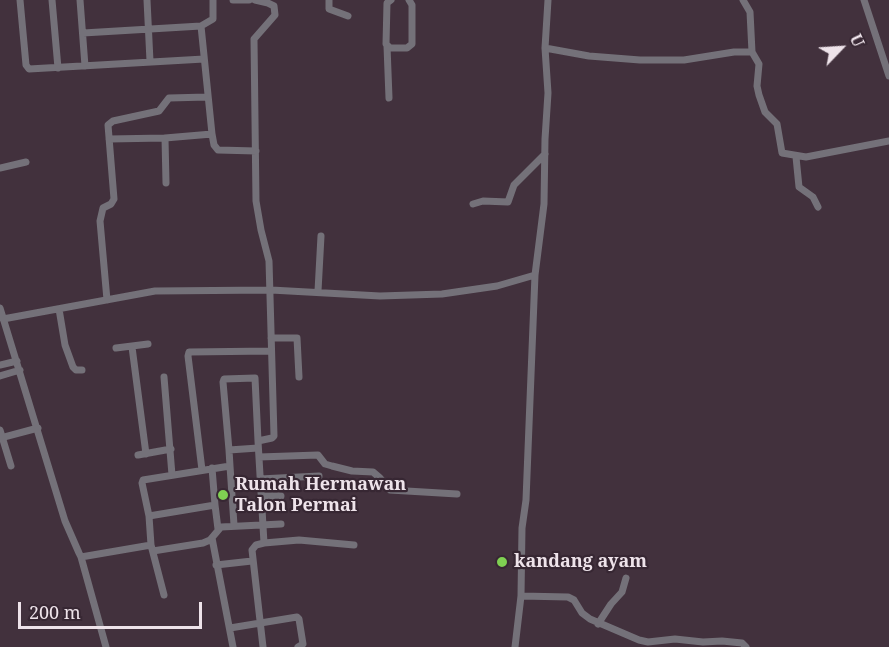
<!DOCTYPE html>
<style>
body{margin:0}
#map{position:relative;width:889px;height:647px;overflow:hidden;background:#42313d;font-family:"Noto Serif",serif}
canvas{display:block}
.north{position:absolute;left:811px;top:18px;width:60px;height:60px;-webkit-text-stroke:4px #372733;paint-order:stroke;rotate:65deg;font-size:16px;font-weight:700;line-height:24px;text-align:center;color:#eee3ea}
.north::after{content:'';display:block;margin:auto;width:21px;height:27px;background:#eee3ea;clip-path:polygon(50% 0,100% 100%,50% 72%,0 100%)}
.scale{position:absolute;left:18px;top:602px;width:184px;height:27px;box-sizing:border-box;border:3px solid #eee3ea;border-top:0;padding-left:8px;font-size:18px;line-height:21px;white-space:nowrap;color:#eee3ea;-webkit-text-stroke:4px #372733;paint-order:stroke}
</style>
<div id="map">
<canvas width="889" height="647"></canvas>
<div class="north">U</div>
<div class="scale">200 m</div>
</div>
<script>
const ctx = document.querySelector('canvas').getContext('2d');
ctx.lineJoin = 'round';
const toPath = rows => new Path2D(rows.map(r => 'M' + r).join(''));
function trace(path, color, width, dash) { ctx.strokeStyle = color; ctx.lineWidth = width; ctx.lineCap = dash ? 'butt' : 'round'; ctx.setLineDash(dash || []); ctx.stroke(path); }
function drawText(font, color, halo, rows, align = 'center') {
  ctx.font = font + ' "Noto Serif",serif'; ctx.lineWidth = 4.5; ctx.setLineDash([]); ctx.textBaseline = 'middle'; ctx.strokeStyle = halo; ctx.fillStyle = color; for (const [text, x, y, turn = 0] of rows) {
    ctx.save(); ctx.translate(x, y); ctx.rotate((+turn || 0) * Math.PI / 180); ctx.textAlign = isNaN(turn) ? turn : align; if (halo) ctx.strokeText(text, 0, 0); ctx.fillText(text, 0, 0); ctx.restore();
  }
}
const minor = toPath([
 [20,0,26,65,29,69,204,59],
 [52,0,58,68],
 [80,0,85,66],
 [147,0,150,61],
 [233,0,249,0],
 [255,0,268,3,274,6,275,15,254,39,256,201,261,230,269,261,274,436,272,438,258,441,264,543,256,545,252,550,263,647],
 [329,0,329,9,348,16],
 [391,0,387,3,386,44,390,48,407,48,412,44,412,5,409,0],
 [743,0,750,12,752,52],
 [864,0,889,76],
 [201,26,212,134],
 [83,33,201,26,213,19,213,0],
 [387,46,389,98],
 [545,48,589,56,640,60,684,60,734,52,752,52,759,64,757,86,759,95,765,112,777,124,782,153,806,157,889,141],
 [109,139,165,138],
 [796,157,799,187,813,197,818,207],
 [0,168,26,162],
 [166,183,165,138,212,134,214,145,218,150,256,151],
 [473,204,483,201,508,202,514,185,545,154],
 [535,275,544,204,545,139,548,93,545,48,548,0],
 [318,291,321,236],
 [107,300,100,221,103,208,111,204,114,199,108,125,113,121,159,111,169,98,207,97],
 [0,308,65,521,79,553,81,557,151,545,164,595],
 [59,309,65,345,73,367,76,370,82,370],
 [3,319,155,291,271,290,380,296,442,294,497,286,535,275,526,500,522,528,521,596,515,647],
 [271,338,297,338,299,377],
 [132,347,146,454],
 [116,348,148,344],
 [0,365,17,361],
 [0,376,20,370],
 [164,377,172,475],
 [0,430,11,466],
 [0,438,38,428],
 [229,450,223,382,224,379,255,378,258,441],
 [138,455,171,449],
 [259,457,318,455,325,464,332,466,352,471,373,472,380,478,390,490,457,494],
 [230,466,234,525],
 [202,470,188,356,189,352,271,351],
 [260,479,319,476],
 [261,496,281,496],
 [215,505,218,529],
 [149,516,215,505,212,468],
 [212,538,233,647],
 [264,543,299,540,354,545],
 [151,545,149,516,142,483,143,480,230,466,229,450,258,448],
 [153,551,203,543,210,540,221,527,281,524],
 [81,557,106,647],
 [216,565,252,561],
 [521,596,568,597,574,600,582,613,590,619,639,640,648,642,675,639,703,642,722,641,742,643,746,647],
 [598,624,611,604,622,592,626,578],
 [230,628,297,617,299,619,303,644,298,647]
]);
const markers = [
 [223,495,6,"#7fd052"],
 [502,562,6,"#7fd052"]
];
const poiNames = [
 ["Rumah Hermawan",235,485],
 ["Talon Permai",235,506],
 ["kandang ayam",514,562]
];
trace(minor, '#747179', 7);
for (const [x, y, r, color] of markers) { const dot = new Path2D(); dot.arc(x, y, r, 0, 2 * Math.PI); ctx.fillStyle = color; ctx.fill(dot); trace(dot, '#372733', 2); }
drawText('bold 18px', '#eee3ea', '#372733', poiNames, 'left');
</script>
